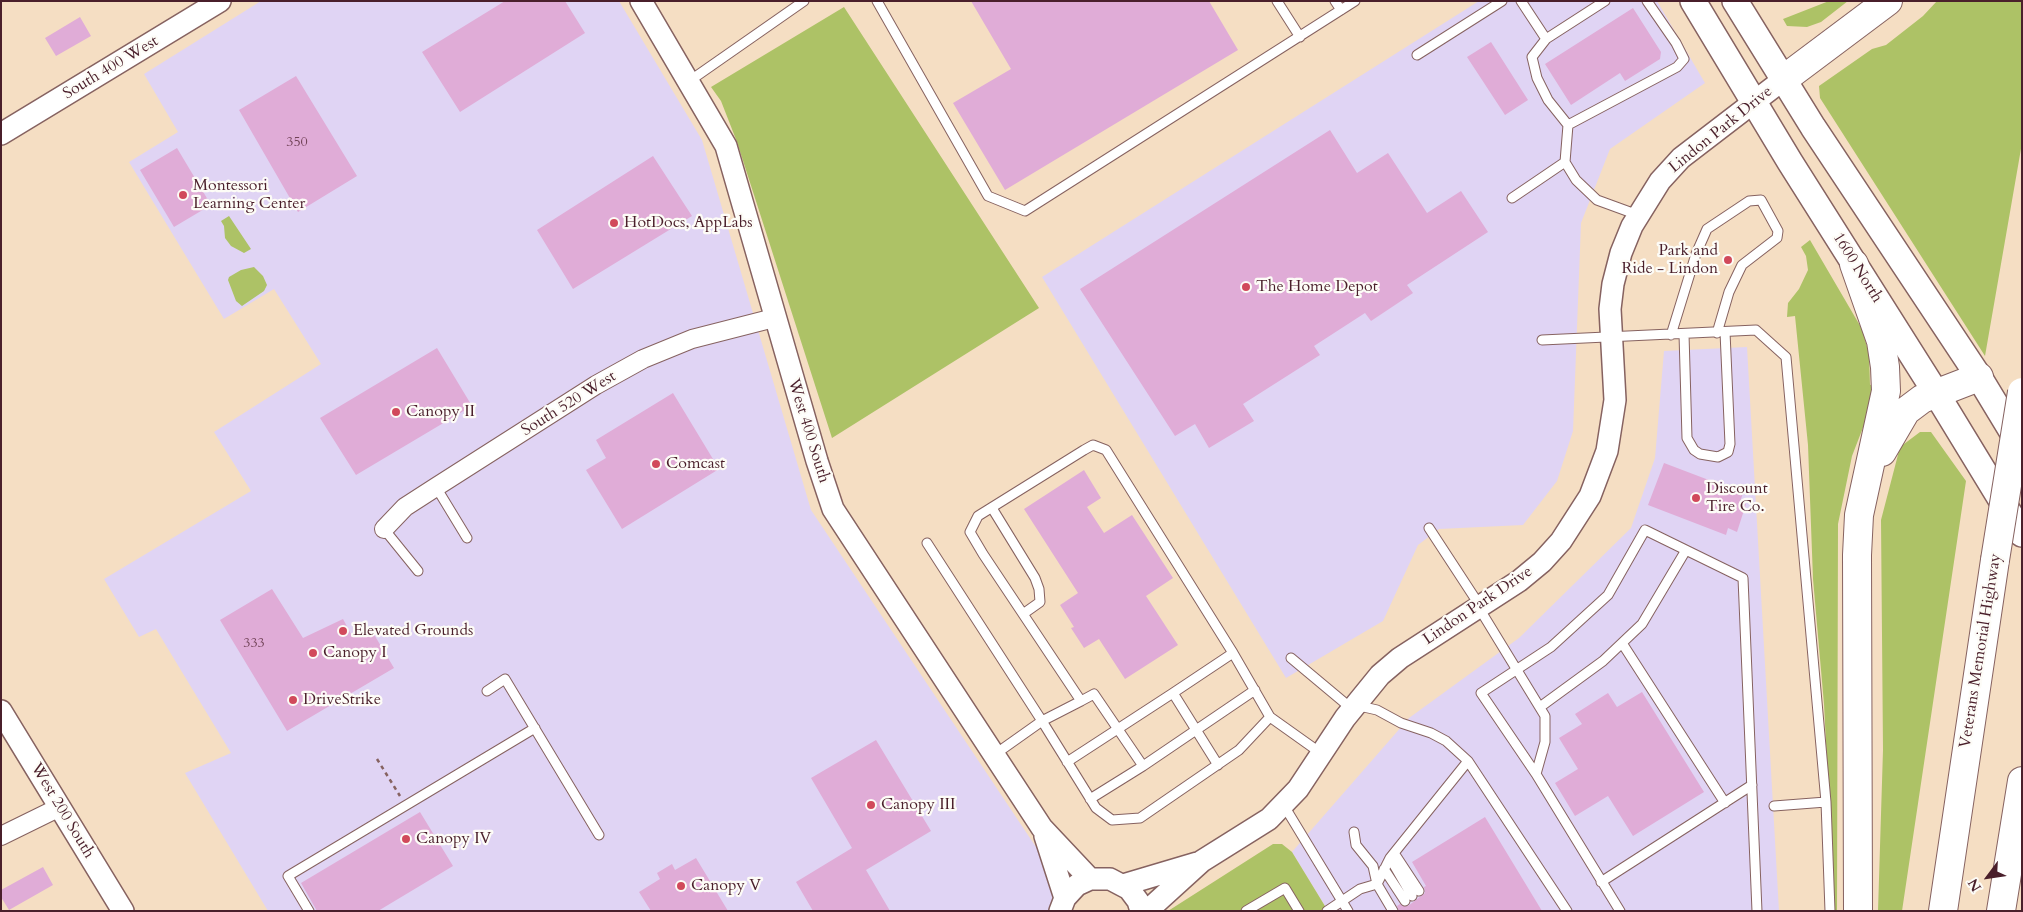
<!DOCTYPE html>
<style>
body{margin:0}
#map{position:relative;width:2023px;height:912px;overflow:hidden;background:#f5dec3;font-family:Cardo,serif}
canvas{display:block}
.frame{position:absolute;inset:0;border:2px solid #4a1f2b;pointer-events:none}
.north{position:absolute;left:1963px;top:852px;width:50px;height:50px;-webkit-text-stroke:4px #fdfcf7;paint-order:stroke;rotate:239deg;font-size:14px;font-weight:700;line-height:20px;text-align:center;color:#4a1f2b}
.north::after{content:'';display:block;margin:auto;width:18px;height:22px;background:#4a1f2b;clip-path:polygon(50% 0,100% 100%,50% 72%,0 100%)}
</style>
<div id="map">
<canvas width="2023" height="912"></canvas>
<div class="frame"></div>
<div class="north">N</div>
</div>
<script>
const ctx = document.querySelector('canvas').getContext('2d');
ctx.lineJoin = 'round';
function fillPath(path, color) { ctx.fillStyle = color; ctx.fill(path, 'evenodd'); }
const toPath = rows => new Path2D(rows.map(r => 'M' + r).join(''));
function trace(path, color, width, dash) { ctx.strokeStyle = color; ctx.lineWidth = width; ctx.lineCap = dash ? 'butt' : 'round'; ctx.setLineDash(dash || []); ctx.stroke(path); }
function drawText(font, color, halo, rows, align = 'center') {
  ctx.font = font + ' Cardo,serif'; ctx.lineWidth = 4.5; ctx.setLineDash([]); ctx.textBaseline = 'middle'; ctx.strokeStyle = halo; ctx.fillStyle = color; for (const [text, x, y, turn = 0] of rows) {
    ctx.save(); ctx.translate(x, y); ctx.rotate((+turn || 0) * Math.PI / 180); ctx.textAlign = isNaN(turn) ? turn : align; if (halo) ctx.strokeText(text, 0, 0); ctx.fillText(text, 0, 0); ctx.restore();
  }
}
const built = toPath([
 [261,1,619,1,702,140,811,510,1050,868,1054,911,268,911,185,773,231,753,156,629,139,637,104,579,251,491,214,432,321,364,274,289,224,319,129,162,178,132,144,74],
 [1479,1,1657,1,1705,83,1610,149,1581,223,1573,431,1557,481,1523,525,1439,529,1418,545,1383,621,1286,678,1042,277],
 [1747,347,1779,911,1328,911,1292,852,1409,718,1519,638,1631,528,1655,458,1664,351]
]);
const green = toPath([
 [1829,1,1848,1,1821,22,1807,27,1787,26,1783,19],
 [1937,1,2022,1,2022,143,1985,356,1820,98,1819,86,1872,49,1886,45,1923,16],
 [844,7,1039,308,832,438,737,142,721,101,711,87],
 [229,216,251,249,244,253,231,246,225,238,224,226,221,221],
 [1810,240,1862,329,1869,354,1870,385,1875,384,1869,412,1852,456,1838,524,1837,911,1832,911,1829,802,1824,704,1813,579,1808,445,1795,316,1787,317,1788,303,1799,289,1808,270,1806,256,1801,247],
 [254,267,263,276,267,285,264,291,242,306,236,301,228,280,229,277,241,270],
 [1920,432,1931,432,1966,481,1902,911,1878,911,1883,750,1881,520,1900,447],
 [1273,844,1282,844,1292,852,1328,911,1168,911]
]);
const building = toPath([
 [505,1,565,1,585,33,460,112,422,52],
 [971,1,1209,1,1238,50,1005,190,953,103,1011,69],
 [1633,8,1661,52,1660,59,1625,81,1620,73,1571,105,1545,64],
 [80,17,91,36,56,56,45,38],
 [1491,42,1528,100,1505,115,1467,57],
 [296,76,357,176,298,212,239,110],
 [1330,130,1357,173,1388,153,1427,213,1461,191,1488,232,1407,285,1413,293,1371,321,1365,313,1314,346,1320,355,1243,404,1254,421,1209,448,1195,424,1175,436,1080,289],
 [177,148,211,205,174,227,140,170],
 [653,156,692,216,573,289,537,230],
 [437,348,472,406,356,475,320,418],
 [673,393,719,469,622,529,586,470,606,458,596,440],
 [1664,463,1743,493,1740,502,1746,504,1737,532,1728,528,1726,535,1648,505],
 [1084,470,1101,498,1087,507,1104,533,1132,515,1173,578,1146,596,1178,645,1125,679,1099,639,1084,648,1071,628,1074,627,1060,605,1078,593,1024,509],
 [272,589,303,638,343,619,352,636,369,626,394,668,287,731,220,620],
 [1642,692,1704,792,1633,836,1608,796,1575,816,1555,783,1578,769,1559,738,1582,724,1575,714,1608,693,1617,707],
 [876,740,931,831,866,870,890,911,813,911,796,882,852,848,811,778],
 [420,812,453,866,378,911,317,911,301,883],
 [1485,817,1542,911,1399,911,1397,906,1400,904,1408,906,1425,893,1424,887,1426,886,1412,862],
 [696,858,728,911,651,911,639,892,660,879,657,873,672,864,675,870],
 [43,867,53,885,9,910,1,897,1,890]
]);
const path = toPath([
 [377,759,400,796]
]);
const service = toPath([
 [877,1,988,196,1025,211,1355,1],
 [1277,1,1300,37],
 [1335,1,1341,10],
 [1521,1,1546,39,1605,1],
 [1546,39,1532,57,1537,78,1548,100,1568,125],
 [1417,55,1502,1],
 [688,82,804,1],
 [1512,198,1565,162],
 [1638,215,1597,200,1576,180,1565,162,1568,125,1677,67,1684,59,1676,43,1647,1],
 [1684,334,1687,438,1694,450,1700,454,1718,457,1728,452,1730,444,1725,332],
 [1671,335,1696,254,1707,229,1749,201,1761,200,1778,231,1777,238,1742,265,1729,292,1717,333],
 [1542,340,1756,330,1786,357,1826,802,1830,911],
 [436,487,467,538],
 [992,508,1035,578,1039,589,1040,602,1023,614],
 [1429,528,1480,606],
 [384,529,418,571],
 [927,543,1042,721,1081,701,983,554,970,532,978,516,1084,450,1093,445,1106,450,1233,653,1270,717,1239,750,1140,818,1112,820,1096,808,1042,721,994,755],
 [1479,608,1545,716,1545,742,1536,774,1620,911],
 [1622,643,1725,803],
 [1291,658,1352,709],
 [487,691,505,679,599,835],
 [1173,693,1233,653],
 [1081,701,1094,694,1143,766,1090,799],
 [1355,705,1377,710,1401,723,1431,733,1446,741,1468,761,1567,911],
 [1540,707,1603,661,1642,624,1686,550],
 [1270,717,1322,754],
 [1067,762,1173,693,1218,765],
 [1143,766,1255,690],
 [1536,774,1481,693,1551,647,1608,595,1645,530,1743,578,1757,911],
 [1283,804,1348,911],
 [1774,806,1826,802],
 [1394,853,1419,891],
 [1390,858,1412,896],
 [1384,869,1405,901],
 [1601,882,1752,785],
 [309,911,288,876,535,728],
 [1246,911,1285,888,1299,911],
 [1327,911,1360,889,1377,884,1373,866,1356,845,1354,832],
 [1393,911,1377,884,1390,858,1468,761]
]);
const minor = toPath([
 [384,529,405,507,436,487,596,385,643,359,692,339,774,318],
 [1,836,60,807]
]);
const tertiary = toPath([
 [641,1,726,146,817,461,833,509,1042,828,1090,879],
 [1,134,220,1],
 [1,711,123,911],
 [1045,836,1065,898],
 [1123,885,1197,863],
 [1060,911,1065,898,1077,885,1090,879,1110,879,1129,889,1138,901,1141,911],
 [1147,911,1202,861,1269,819,1298,789,1345,718,1380,675,1400,658,1519,581,1542,562,1561,541,1590,496,1607,451,1615,400,1610,309,1613,284,1621,253,1632,226,1660,181,1681,158,1784,79]
]);
const secondary = toPath([
 [1693,1,1790,162,1936,393,2022,534],
 [1735,1,1813,127,1979,377,2022,448]
]);
const motorway = toPath([
 [1784,79,1888,1],
 [1854,264,1881,341,1885,367,1886,391,1859,515,1857,555,1858,911],
 [1882,452,1906,411,1922,399,1979,377],
 [1943,911,1995,560],
 [2001,911,2022,781]
]);
const motorwayBridge = toPath([
 [1995,560,2022,392]
]);
const markers = [
 [183,195,5,"#d1495b"],
 [614,223,5,"#d1495b"],
 [1728,260,5,"#d1495b"],
 [1246,287,5,"#d1495b"],
 [396,412,5,"#d1495b"],
 [656,464,5,"#d1495b"],
 [1696,498,5,"#d1495b"],
 [343,631,5,"#d1495b"],
 [313,653,5,"#d1495b"],
 [293,700,5,"#d1495b"],
 [871,805,5,"#d1495b"],
 [406,839,5,"#d1495b"],
 [681,886,5,"#d1495b"]
];
const numberNames = [
 ["350",297,143],
 ["333",254,644]
];
const streetNames = [
 ["South 400 West",111,68,-31],
 ["Lindon Park Drive",1721,130,-39],
 ["1600 North",1857,268,58],
 ["South 520 West",569,404,-32],
 ["West 400 South",808,431,73],
 ["Lindon Park Drive",1478,606,-34],
 ["Veterans Memorial Highway",1981,651,-81],
 ["West 200 South",62,811,59]
];
const poiNames = [
 ["Montessori",193,186],
 ["Learning Center",193,204],
 ["HotDocs, AppLabs",624,223],
 ["Park and",1718,251,"right"],
 ["Ride - Lindon",1718,269,"right"],
 ["The Home Depot",1256,287],
 ["Canopy II",406,412],
 ["Comcast",666,464],
 ["Discount",1706,489],
 ["Tire Co.",1706,507],
 ["Elevated Grounds",353,631],
 ["Canopy I",323,653],
 ["DriveStrike",303,700],
 ["Canopy III",881,805],
 ["Canopy IV",416,839],
 ["Canopy V",691,886]
];
fillPath(built, '#e0d4f4');
fillPath(green, '#adc266');
fillPath(building, '#e0acd7');
trace(service, '#866260', 11);
trace(minor, '#866260', 20);
trace(tertiary, '#866260', 24);
trace(secondary, '#866260', 28);
trace(motorway, '#866260', 30);
trace(path, '#866260', 2.5, [4, 4]);
trace(service, '#fff', 9);
trace(minor, '#fff', 18);
trace(tertiary, '#fff', 21);
trace(secondary, '#fff', 25);
trace(motorway, '#fff', 28);
trace(motorwayBridge, '#866260', 30, []);
trace(motorwayBridge, '#fff', 28);
for (const [x, y, r, color] of markers) { const dot = new Path2D(); dot.arc(x, y, r, 0, 2 * Math.PI); ctx.fillStyle = color; ctx.fill(dot); trace(dot, '#fdfcf7', 2); }
drawText('14px', '#704256', null, numberNames);
drawText('16px', '#4a1f2b', '#fdfcf7', streetNames);
drawText('16px', '#4a1f2b', '#fdfcf7', poiNames, 'left');
</script>
